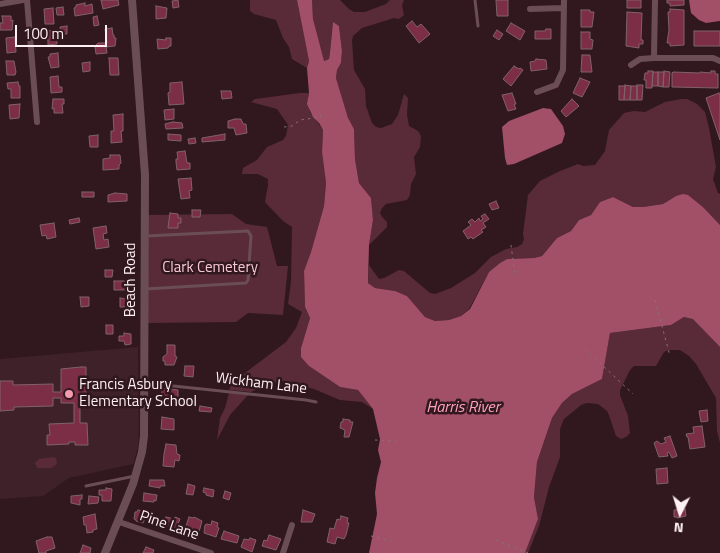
<!DOCTYPE html>
<style>
body{margin:0}
#map{position:relative;width:720px;height:553px;overflow:hidden;background:#30181e;font-family:"Titillium Web",sans-serif}
canvas{display:block}
.north{position:absolute;left:655px;top:488px;width:50px;height:50px;-webkit-text-stroke:4px #30181e;paint-order:stroke;rotate:185deg;font-size:14px;font-weight:700;line-height:20px;text-align:center;color:#fff0f3}
.north::after{content:'';display:block;margin:auto;width:18px;height:22px;background:#fff0f3;clip-path:polygon(50% 0,100% 100%,50% 72%,0 100%)}
.scale{position:absolute;left:15px;top:25px;width:92px;height:22px;box-sizing:border-box;border:2px solid #fff0f3;border-top:0;padding-left:6px;font-size:15px;line-height:18px;white-space:nowrap;color:#fff0f3;-webkit-text-stroke:4px #30181e;paint-order:stroke}
</style>
<div id="map">
<canvas width="720" height="553"></canvas>
<div class="north">N</div>
<div class="scale">100 m</div>
</div>
<script>
const ctx = document.querySelector('canvas').getContext('2d');
ctx.lineJoin = 'round';
function fillPath(path, color) { ctx.fillStyle = color; ctx.fill(path, 'evenodd'); }
const toPath = rows => new Path2D(rows.map(r => 'M' + r).join(''));
function trace(path, color, width, dash) { ctx.strokeStyle = color; ctx.lineWidth = width; ctx.lineCap = dash ? 'butt' : 'round'; ctx.setLineDash(dash || []); ctx.stroke(path); }
function drawText(font, color, halo, rows, align = 'center') {
  ctx.font = font + ' "Titillium Web",sans-serif'; ctx.lineWidth = 5; ctx.setLineDash([]); ctx.textBaseline = 'middle'; ctx.strokeStyle = halo; ctx.fillStyle = color; for (const [text, x, y, turn = 0] of rows) {
    ctx.save(); ctx.translate(x, y); ctx.rotate((+turn || 0) * Math.PI / 180); ctx.textAlign = isNaN(turn) ? turn : align; if (halo) ctx.strokeText(text, 0, 0); ctx.fillText(text, 0, 0); ctx.restore();
  }
}
const built = toPath([
 [138,347,139,428,138,447,133,464,69,478,43,496,0,499,0,359]
]);
const green = toPath([
 [250,0,297,0,309,61,307,68,292,59,289,47,283,38,276,20,254,14,250,11],
 [312,0,340,0,349,9,354,12,365,12,386,4,390,0,404,0,402,5,404,15,399,19,394,18,362,28,353,36,352,41,354,70,365,89,366,106,372,123,376,127,381,128,392,124,398,115,404,94,408,98,407,115,409,126,418,131,421,136,420,147,414,157,416,174,411,184,410,195,407,200,386,204,382,208,380,213,383,218,387,222,387,227,369,245,373,220,371,198,359,183,355,159,354,129,348,119,336,78,337,70,341,63,342,51,339,26,333,23,329,59,323,61,313,19],
 [300,93,309,93,308,97,310,112,323,130,322,152,326,183,324,206,311,252,304,271,305,307,310,318,301,348,309,366,340,387,358,390,373,409,362,402,340,400,314,389,283,381,267,384,251,392,229,390,230,387,237,379,286,342,296,328,302,312,288,304,291,282,292,227,283,221,265,202,268,185,268,179,258,174,242,174,243,168,257,160,267,147,283,140,286,136,288,125,277,109,251,102,255,99],
 [681,99,687,99,697,104,705,112,709,128,716,167,713,179,718,193,720,194,720,225,704,208,676,196,663,204,643,207,633,207,613,197,600,202,591,215,579,220,571,231,557,238,542,256,534,258,507,259,500,263,489,272,469,309,461,316,449,320,435,321,425,317,407,296,395,291,375,288,368,283,369,265,379,279,384,278,399,270,404,271,430,293,435,294,451,288,475,273,491,257,506,249,517,247,522,244,524,239,523,234,528,195,540,181,560,171,578,164,583,166,595,165,605,151,609,130,624,113,634,111,645,112,665,102],
 [232,214,246,224,267,227,277,266,288,266,283,315,248,313,236,322,147,323,146,215],
 [684,317,693,318,720,347,720,443,717,431,716,398,696,364,689,356,680,350,669,350,664,352,656,366,634,366,630,370,620,390,620,395,628,416,630,433,626,437,621,439,616,436,609,415,607,411,598,404,587,403,581,405,564,419,560,429,560,457,549,487,539,526,528,553,525,553,538,519,534,497,537,462,552,418,562,403,572,394,602,379,610,333,671,325],
 [229,393,248,395,230,415,217,440,220,418,225,408],
 [52,457,56,458,57,464,51,468,37,468,35,463,39,459]
]);
const water = toPath([
 [297,0,312,0,313,19,324,61,329,59,330,52,333,22,339,26,342,51,341,63,337,70,336,78,348,118,354,129,355,159,359,183,371,198,373,220,369,245,368,283,375,288,395,291,407,296,425,317,435,321,449,320,461,316,470,309,489,272,500,263,507,259,534,258,542,256,557,238,571,231,579,220,591,215,600,202,613,197,633,207,643,207,663,204,676,196,683,194,688,195,704,208,720,225,720,347,693,319,684,317,671,325,610,333,602,379,572,394,562,403,552,418,537,462,534,497,538,519,525,553,369,553,377,514,375,493,377,478,381,462,378,450,380,439,373,409,358,390,340,387,309,366,301,357,301,348,310,318,305,307,304,271,311,252,324,206,326,183,322,152,323,130,319,123,313,117,307,104,309,93,307,68,309,61],
 [689,0,720,0,720,21,706,23,699,20,691,13],
 [543,108,551,109,563,126,565,134,562,143,514,164,507,165,505,158,502,127,509,121]
]);
const building = toPath([
 [101,0,118,0,119,5,103,9,101,0],
 [178,0,179,7,173,8,172,1,178,0],
 [496,0,508,0,508,16,497,16,496,0],
 [627,0,641,0,641,8,627,8,627,0],
 [667,0,684,0,684,5,670,6,670,3,667,3,667,0],
 [85,3,85,6,92,4,93,13,75,16,74,8,76,7,76,5,85,3],
 [156,6,167,8,166,18,156,19,156,6],
 [63,7,64,15,57,15,56,8,63,7],
 [53,8,54,24,45,24,44,9,53,8],
 [670,9,684,10,684,45,670,46,670,43,667,43,669,30,668,12,670,12,670,9],
 [581,10,590,10,590,12,594,12,592,27,581,27,581,10],
 [627,12,642,13,641,40,643,40,643,44,639,44,639,48,626,46,627,12],
 [2,16,11,16,11,21,13,20,12,30,0,30,0,23,3,23,2,16],
 [97,16,99,25,94,26,93,17,97,16],
 [412,21,417,27,421,24,430,34,419,43,406,26,412,21],
 [511,23,525,31,520,40,506,31,511,23],
 [67,26,67,34,64,34,64,37,61,38,60,27,67,26],
 [112,28,113,35,114,35,114,38,116,38,115,46,106,47,107,53,96,54,95,46,98,43,107,43,105,29,112,28],
 [546,29,551,29,551,39,535,39,535,31,545,31,546,29],
 [56,30,57,44,48,45,48,40,47,40,47,31,56,30],
 [497,30,503,34,499,40,493,36,497,30],
 [694,31,720,31,720,46,694,46,694,31],
 [581,32,590,32,590,39,593,40,592,49,581,49,581,32],
 [15,37,16,52,7,53,6,38,15,37],
 [166,38,171,38,171,46,169,46,168,48,158,49,157,39,166,40,166,38],
 [58,53,59,67,51,68,48,57,50,57,50,54,58,53],
 [582,55,590,55,592,72,581,72,582,55],
 [109,58,118,58,119,75,110,75,109,58],
 [536,59,546,60,547,69,531,71,530,62,535,61,536,59],
 [6,61,14,61,16,72,15,75,7,75,6,61],
 [90,62,90,71,83,72,82,63,90,62],
 [514,66,519,69,520,68,523,70,511,86,503,79,514,66],
 [648,71,653,71,652,88,646,88,646,80,644,80,645,73,648,73,648,71],
 [664,71,670,72,669,87,663,87,664,71],
 [711,71,715,71,715,74,718,74,718,88,672,87,672,73,673,72,700,73,700,72,711,73,711,71],
 [653,72,658,72,658,86,652,86,653,72],
 [658,72,664,72,663,87,658,86,658,72],
 [58,76,59,87,62,87,62,92,51,93,50,77,58,76],
 [580,78,590,82,582,97,573,93,580,78],
 [18,82,19,86,20,86,20,98,11,98,11,89,8,89,7,83,18,82],
 [182,82,184,104,169,105,168,93,170,92,170,83,182,82],
 [625,85,631,86,630,100,624,100,625,85],
 [637,85,643,85,642,100,637,100,637,85],
 [619,86,625,86,624,100,619,100,619,86],
 [631,86,637,86,637,100,630,100,631,86],
 [221,91,231,91,232,98,222,99,221,91],
 [512,93,516,104,514,104,516,109,508,111,502,95,512,93],
 [719,93,720,95,720,140,706,98,719,93],
 [53,99,64,99,64,104,62,104,63,113,54,113,54,108,52,109,53,99],
 [572,99,579,106,566,117,561,111,572,99],
 [20,104,19,118,10,119,9,105,20,104],
 [174,109,174,119,165,120,164,110,174,109],
 [123,114,123,131,121,131,122,142,111,143,111,131,114,131,113,115,123,114],
 [235,119,241,119,243,124,246,124,247,133,236,135,234,128,228,128,228,121,235,119],
 [173,122,182,123,183,128,166,129,165,124,173,122],
 [168,134,181,135,181,141,168,140,168,134],
 [225,134,225,140,202,142,202,138,225,134],
 [98,135,98,147,90,147,89,136,98,135],
 [195,138,196,143,189,144,188,139,195,138],
 [185,151,187,163,190,163,190,169,177,170,176,162,176,159,178,159,177,152,185,151],
 [110,155,120,155,121,163,119,165,119,169,103,170,103,159,110,158,110,155],
 [191,178,192,190,189,191,190,198,181,199,178,179,191,178],
 [82,192,94,192,94,197,82,197,82,192],
 [115,193,127,194,127,201,108,202,108,195,115,193],
 [496,201,499,208,492,210,489,204,496,201],
 [192,210,201,210,200,217,192,217,192,210],
 [170,213,178,214,178,218,181,218,181,223,178,223,178,228,168,228,170,213],
 [485,214,489,219,483,223,486,227,481,230,483,232,473,239,471,237,468,239,463,231,471,225,468,222,472,219,475,222,479,218,480,221,483,219,481,216,485,214],
 [79,218,80,222,70,224,69,220,79,218],
 [54,223,56,237,47,239,46,235,42,236,40,225,54,223],
 [106,226,107,233,103,234,104,240,108,239,109,247,96,249,93,228,106,226],
 [105,270,113,270,112,277,105,277,105,270],
 [114,281,129,281,129,290,114,290,114,281],
 [80,297,89,297,89,306,81,307,80,297],
 [120,298,128,299,128,307,120,307,120,298],
 [106,325,113,325,113,334,106,334,106,325],
 [124,333,131,334,131,344,125,345,124,341,119,341,119,336,124,336,124,333],
 [167,345,175,345,175,356,177,357,174,365,165,365,165,361,163,361,163,357,167,354,167,345],
 [185,366,194,366,193,377,184,376,185,366],
 [81,367,86,367,86,403,80,403,80,423,87,423,88,445,75,445,75,442,69,442,69,444,47,445,47,435,50,435,49,424,74,423,74,403,61,403,61,398,53,398,53,406,14,407,14,410,0,411,0,381,13,381,13,385,53,384,53,392,61,392,61,369,81,367],
 [162,388,178,390,178,398,173,398,172,401,164,400,165,397,161,397,162,388],
 [200,406,212,408,211,412,199,411,200,406],
 [707,410,708,421,701,422,699,411,707,410],
 [162,417,174,419,174,430,161,429,162,417],
 [343,419,350,420,350,422,353,422,349,437,344,437,345,430,340,428,341,422,343,422,343,419],
 [702,426,705,447,690,449,688,437,687,437,686,434,694,433,693,427,702,426],
 [670,436,677,456,672,458,669,452,667,453,668,456,659,457,654,443,657,441,661,444,666,442,664,438,670,436],
 [166,444,176,445,177,454,180,455,179,461,175,460,174,467,163,466,164,454,166,444],
 [667,468,668,483,657,484,656,469,667,468],
 [150,480,164,480,165,486,160,486,160,488,149,486,150,480],
 [188,484,195,486,193,495,186,494,188,484],
 [106,488,112,489,111,501,102,501,102,495,99,495,99,490,106,490,106,488],
 [204,488,214,490,213,497,206,495,206,493,203,492,204,488],
 [225,491,231,493,229,500,223,498,225,491],
 [144,493,157,495,156,501,154,500,154,502,143,501,144,493],
 [82,495,82,499,80,499,80,505,71,503,71,496,82,495],
 [89,496,99,497,98,503,88,504,89,496],
 [685,509,686,516,677,518,677,517,674,517,674,510,685,509],
 [138,510,148,512,143,523,136,521,136,520,134,519,135,512,137,512,138,510],
 [303,510,315,514,312,522,301,522,303,510],
 [95,514,97,529,93,530,93,532,87,533,86,525,84,525,83,517,95,514],
 [341,516,348,518,347,523,349,523,346,535,344,539,337,537,335,544,327,542,330,528,334,529,337,519,340,520,341,516],
 [166,517,174,519,175,517,180,519,176,529,163,524,166,517],
 [189,517,193,518,194,517,202,521,199,532,186,526,189,517],
 [212,521,218,523,217,527,219,528,216,537,204,533,205,525,207,524,211,525,212,521],
 [224,531,239,536,237,543,221,539,224,531],
 [269,535,281,539,276,550,262,546,264,540,267,541,269,535],
 [47,537,52,537,55,548,46,551,46,553,39,553,36,541,47,537],
 [250,538,256,540,252,552,241,547,244,539,249,540,250,538],
 [83,545,91,548,90,553,80,553,83,545],
 [146,547,154,550,153,553,143,553,146,547]
]);
const path = toPath([
 [284,127,292,126,300,120,321,117,320,113],
 [511,245,515,275],
 [655,300,670,356],
 [585,349,633,394],
 [375,440,396,441],
 [371,536,391,541],
 [496,540,528,553]
]);
const service = toPath([
 [475,0,478,26],
 [145,289,246,283,248,280,251,236,248,231,146,236],
 [145,383,306,400,316,402],
 [86,486,135,476]
]);
const minor = toPath([
 [27,0,37,122],
 [0,4,23,0],
 [530,9,564,8],
 [654,58,655,0],
 [631,65,640,59,654,58,713,58,720,61],
 [537,92,556,85,563,70,564,0],
 [119,522,211,553],
 [283,553,292,525]
]);
const tertiary = toPath([
 [105,553,133,484,142,452,144,436,145,175,132,0]
]);
const markers = [
 [69,394,5,"#f19ab0"]
];
const parkNames = [
 ["Clark Cemetery",210,268]
];
const streetNames = [
 ["Beach Road",131,280,-90],
 ["Wickham Lane",261,384,7],
 ["Pine Lane",169,526,19]
];
const poiNames = [
 ["Francis Asbury",79,385],
 ["Elementary School",79,402]
];
const waterNames = [
 ["Harris River",463,408]
];
fillPath(built, '#3f2129');
fillPath(green, '#592b38');
fillPath(water, '#a24f68');
fillPath(building, '#7d2e47');
trace(building, '#806269', 1);
trace(path, '#867176', 1, [2.5, 4]);
trace(service, '#6b4e55', 3);
trace(minor, '#6b4e55', 6);
trace(tertiary, '#6b4e55', 8);
for (const [x, y, r, color] of markers) { const dot = new Path2D(); dot.arc(x, y, r, 0, 2 * Math.PI); ctx.fillStyle = color; ctx.fill(dot); trace(dot, '#30181e', 2); }
drawText('15px', '#f9c8d3', '#30181e', parkNames);
drawText('15px', '#fff0f3', '#30181e', streetNames);
drawText('15px', '#fff0f3', '#30181e', poiNames, 'left');
drawText('italic 16px', '#ffa2ba', '#30181e', waterNames);
</script>
